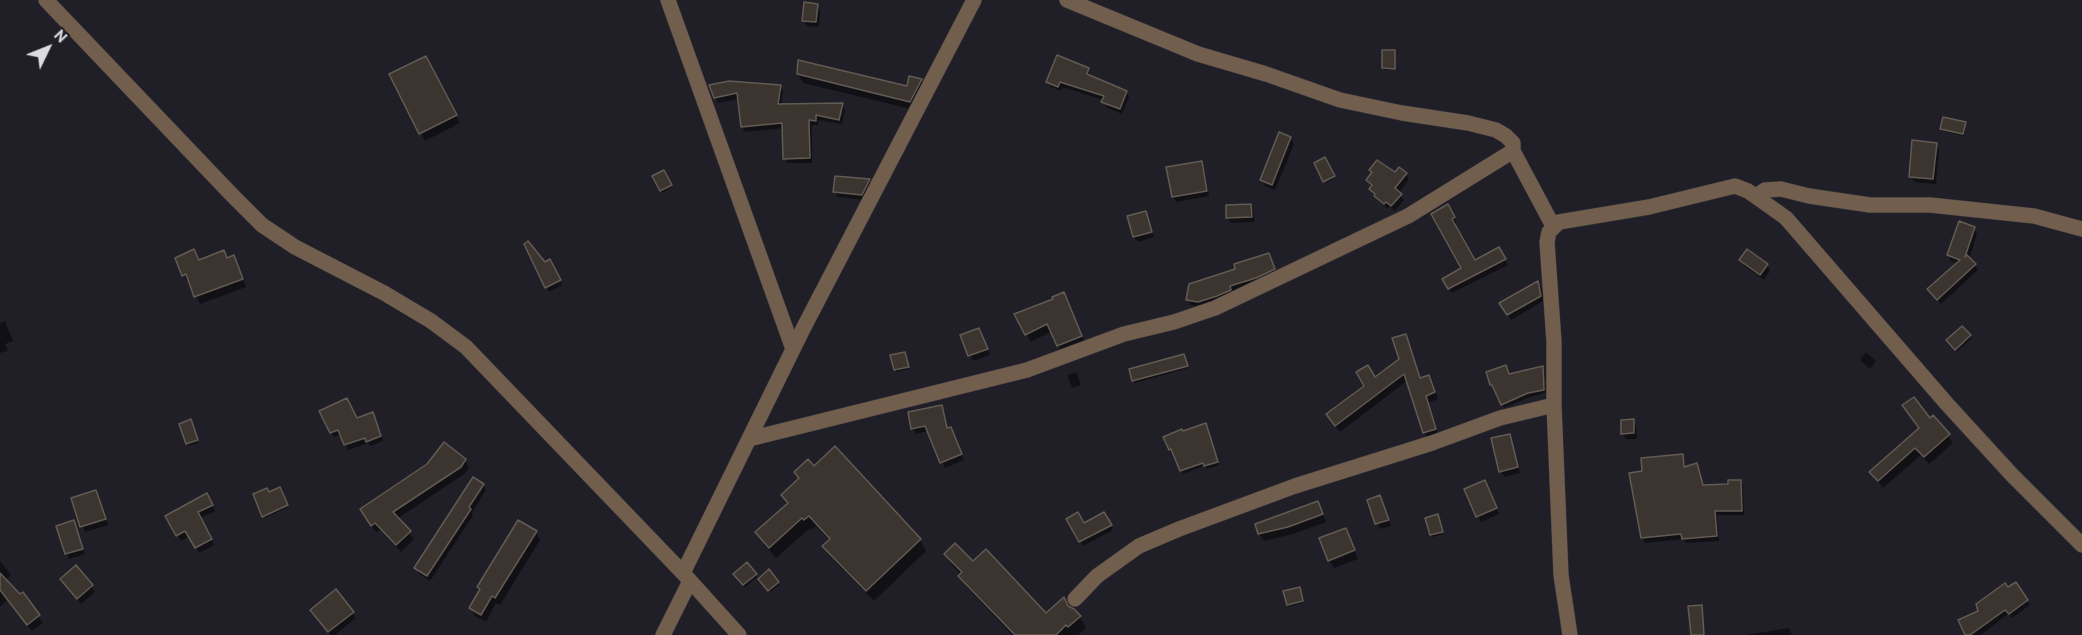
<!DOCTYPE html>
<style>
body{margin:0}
#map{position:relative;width:2082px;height:635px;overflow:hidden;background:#201f27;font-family:"PT Sans",sans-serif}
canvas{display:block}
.north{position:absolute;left:18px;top:18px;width:60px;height:60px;-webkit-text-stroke:4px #201f27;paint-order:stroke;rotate:47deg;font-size:16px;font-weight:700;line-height:24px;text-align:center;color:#dcdce1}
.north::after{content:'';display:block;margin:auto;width:21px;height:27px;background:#dcdce1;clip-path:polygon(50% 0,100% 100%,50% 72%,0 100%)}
</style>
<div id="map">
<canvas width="2082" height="635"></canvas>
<div class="north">N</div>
</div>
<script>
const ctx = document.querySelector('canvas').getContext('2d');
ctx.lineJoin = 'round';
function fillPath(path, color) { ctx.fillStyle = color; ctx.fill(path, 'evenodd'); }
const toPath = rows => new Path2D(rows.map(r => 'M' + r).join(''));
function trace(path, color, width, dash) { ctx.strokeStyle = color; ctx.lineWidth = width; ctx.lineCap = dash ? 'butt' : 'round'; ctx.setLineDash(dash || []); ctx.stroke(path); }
const shadow = toPath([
 [817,5,820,11,819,27,807,26,804,20],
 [1394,51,1395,70,1385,70,1384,68],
 [430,65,460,123,425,141,391,75],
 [1088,69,1091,75,1090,77,1126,92,1129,97,1122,114,1106,107,1104,100,1062,87,1061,91,1051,87,1048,82],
 [798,74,908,88,921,80,926,88,915,110,803,83],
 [711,86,780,86,783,91,781,106,842,105,845,110,842,124,818,120,818,125,812,125,812,163,788,163,785,158,784,128,745,132,742,127,739,99,718,103],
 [1965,123,1966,126,1964,136,1943,131,1942,129],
 [1290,138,1294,144,1275,190,1265,186,1262,180],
 [1936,144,1939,150,1936,184,1914,182,1911,176],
 [1325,159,1334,179,1326,183,1316,164],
 [1201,163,1204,168,1209,196,1176,202,1173,196],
 [1371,170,1405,174,1409,179,1399,193,1404,200,1395,211,1389,206,1388,209,1374,195,1368,180,1373,174],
 [664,172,672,187,662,193,654,177],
 [869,181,872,186,865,200,838,197,835,191],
 [1250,206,1254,212,1254,222,1231,223,1228,217],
 [1447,206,1457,223,1454,224,1475,262,1498,249,1508,265,1452,293,1444,279,1463,269],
 [1146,213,1154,237,1138,242,1134,237],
 [1974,228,1977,234,1969,259,1978,270,1941,304,1929,290,1959,264,1951,261,1948,255],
 [1269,255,1277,274,1259,283,1232,292,1233,295,1201,307,1191,305,1187,300],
 [234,257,246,287,200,304,190,282,188,282,184,275,199,261],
 [1741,260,1767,265,1770,271,1764,280,1744,266],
 [545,264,553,266,562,285,549,292,547,287],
 [1538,283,1543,291,1543,301,1511,320,1501,304],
 [1068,302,1085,344,1062,353,1052,331,1031,342,1016,315],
 [5,321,13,341,5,344,8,351,0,353,0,323],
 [982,335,990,355,973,361,962,336],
 [1405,336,1421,379,1429,377,1433,383,1438,399,1428,403,1439,436,1428,439,1424,432,1408,380,1340,432,1332,421,1401,359],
 [1970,336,1971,339,1957,351,1950,343],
 [1866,352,1876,361,1870,369,1860,360],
 [892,356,906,356,909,369,896,372],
 [1185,358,1188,368,1135,383,1134,380],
 [1542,368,1544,372,1545,393,1530,397,1504,408,1491,385,1509,375],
 [1076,372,1081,385,1072,388,1067,375],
 [941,406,948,430,953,434,964,460,945,468,929,431,916,434,913,428],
 [321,412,357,420,375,419,383,441,370,446,368,443,348,450,341,434,334,437],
 [1929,420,1948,435,1953,443,1929,464,1921,455,1883,488,1871,472],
 [1633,421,1636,426,1637,439,1626,439,1622,433],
 [192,423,198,443,188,446,187,444],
 [1208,428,1219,465,1207,469,1205,465,1183,474,1174,452,1172,452,1170,449,1183,433],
 [1509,436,1520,473,1504,477,1501,471],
 [835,448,920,540,926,551,874,601,831,557,824,546,830,541,816,526,811,530,810,528,776,558,764,544,757,533,788,506,783,496],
 [1682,456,1685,468,1703,487,1730,486,1741,481,1743,486,1744,515,1717,515,1719,541,1686,543,1683,539,1645,543,1642,538,1644,472],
 [465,460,469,468,464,474,397,519,414,539,401,552,381,530,376,532,366,517],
 [483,485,486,490,472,513,473,516,430,581,419,574,416,568],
 [1487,487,1499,514,1481,522,1466,490],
 [280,489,288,507,265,518,255,495,269,494],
 [96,492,108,525,85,532,73,499],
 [206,495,215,511,200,518,214,545,199,553,190,536,181,541,167,517],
 [1369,501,1383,503,1391,526,1380,529],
 [1318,503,1326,522,1293,534,1264,541,1259,533],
 [1104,514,1113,530,1083,546,1068,520,1084,525],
 [1439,518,1444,534,1432,537,1431,535],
 [73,522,85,554,69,559,58,527],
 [536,532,540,540,500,605,496,603,486,622,475,616,471,608,480,591,479,587],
 [1350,538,1358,559,1334,568,1329,560],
 [946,554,1046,615,1068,607,1080,617,1086,628,1078,635,1012,635,967,587,960,576,962,575,952,565],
 [0,561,11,575,5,581,20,596,22,595,43,623,32,631,7,600,0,607],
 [76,567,95,592,81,604,62,579],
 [756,575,757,577,745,587,736,576],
 [761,581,778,582,779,585,770,592],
 [2015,584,2030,605,2012,618,2009,613,1981,635,1967,635,1980,611],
 [336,591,356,618,335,635,331,635,315,616],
 [1300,591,1303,603,1289,606,1288,604],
 [1789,628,1792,635,1745,635]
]);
const building = toPath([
 [804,2,818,4,816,22,802,21,804,2],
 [1382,50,1395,50,1395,69,1382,68,1382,50],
 [1057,55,1089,68,1087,74,1127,91,1120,109,1101,102,1104,96,1060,82,1058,87,1046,82,1057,55],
 [426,56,457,115,419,134,389,74,426,56],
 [798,60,907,86,909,76,922,79,910,102,797,74,798,60],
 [729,81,781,85,778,104,843,103,839,120,816,115,816,121,809,120,810,158,783,159,782,123,741,127,737,93,714,98,709,85,729,81],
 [1943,117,1966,122,1963,134,1940,129,1943,117],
 [1279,132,1291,137,1272,185,1260,180,1279,132],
 [1912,140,1937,143,1933,179,1909,177,1912,140],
 [1325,157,1335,176,1323,182,1314,163,1325,157],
 [1377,160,1395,172,1399,167,1407,173,1395,188,1402,194,1391,206,1386,202,1384,204,1374,196,1375,194,1369,189,1372,185,1366,180,1372,172,1369,170,1377,160],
 [1202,161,1207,191,1172,197,1166,167,1202,161],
 [664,170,672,185,660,191,652,176,664,170],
 [835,176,870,179,862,195,833,192,835,176],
 [1251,204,1252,217,1226,218,1226,205,1251,204],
 [1448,204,1455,217,1452,219,1475,260,1499,247,1506,259,1448,289,1442,279,1461,268,1431,214,1448,204],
 [1146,211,1152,232,1133,237,1127,216,1146,211],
 [1959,221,1975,227,1965,257,1967,255,1976,264,1937,300,1927,289,1960,260,1947,255,1959,221],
 [528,241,545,262,550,259,561,280,545,288,524,244,528,241],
 [194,249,199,260,224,250,227,258,234,255,243,279,194,297,186,274,182,276,175,258,194,249],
 [1747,249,1768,264,1760,275,1739,260,1747,249],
 [1269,253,1275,269,1256,278,1230,286,1231,290,1217,296,1198,302,1186,300,1189,284,1235,269,1234,264,1269,253],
 [1538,281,1541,296,1507,315,1499,303,1538,281],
 [1064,292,1082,336,1057,346,1047,324,1025,335,1014,314,1053,299,1052,297,1064,292],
 [1962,326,1971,335,1955,350,1946,340,1962,326],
 [979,328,988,349,968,356,960,335,979,328],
 [1406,334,1420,378,1429,375,1435,392,1426,396,1436,429,1423,433,1404,374,1335,426,1326,414,1364,386,1356,372,1368,365,1375,377,1399,359,1392,338,1406,334],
 [905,352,909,367,894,370,890,355,905,352],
 [1184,354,1188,366,1132,381,1129,369,1184,354],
 [1506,365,1509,374,1543,366,1544,390,1528,393,1501,405,1492,385,1490,385,1486,372,1506,365],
 [1914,397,1930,418,1933,415,1950,434,1924,457,1915,448,1878,481,1869,472,1919,428,1902,405,1914,397],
 [347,398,357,418,373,412,381,436,366,442,365,438,344,445,338,430,330,433,319,411,347,398],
 [942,405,947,428,951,427,962,454,940,463,925,426,911,429,908,412,942,405],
 [191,419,198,440,186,444,179,424,191,419],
 [1634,419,1634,433,1621,434,1621,420,1634,419],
 [1206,423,1218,462,1204,466,1203,463,1180,471,1171,449,1169,450,1163,437,1182,429,1183,431,1206,423],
 [1510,434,1518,467,1499,472,1491,438,1510,434],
 [444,442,466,459,461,467,393,512,411,531,396,545,375,523,371,526,360,509,427,464,444,442],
 [835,446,921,539,866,591,822,546,830,539,809,516,804,520,802,518,769,548,755,532,788,503,781,495,799,478,794,472,808,459,814,466,835,446],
 [1683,454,1684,467,1697,463,1703,485,1728,484,1728,480,1741,480,1742,511,1715,511,1717,536,1682,539,1681,534,1641,538,1629,473,1642,471,1641,458,1683,454],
 [473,477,484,484,469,507,471,509,427,576,414,568,473,477],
 [1485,480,1497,508,1476,517,1464,489,1485,480],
 [280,487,288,505,262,517,253,494,267,488,269,492,280,487],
 [96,490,106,519,80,527,71,498,96,490],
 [207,493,213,505,198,512,212,539,195,548,185,531,176,536,165,516,207,493],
 [1380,495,1389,520,1375,524,1367,500,1380,495],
 [1318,501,1323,514,1288,527,1258,534,1255,524,1318,501],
 [1078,512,1084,523,1104,512,1112,525,1079,542,1066,519,1078,512],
 [1438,514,1443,532,1430,535,1425,518,1438,514],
 [74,520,83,549,65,554,56,526,74,520],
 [518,520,537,531,495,598,492,596,481,615,469,608,480,589,477,587,518,520],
 [1346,528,1355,550,1328,561,1319,538,1346,528],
 [955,543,973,561,986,549,1046,613,1064,597,1068,606,1074,609,1081,616,1068,627,1066,625,1056,635,1015,635,958,576,962,572,944,554,955,543],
 [747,562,757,574,743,585,733,574,747,562],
 [76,565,93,585,77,599,60,579,76,565],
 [769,569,779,582,768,591,758,579,769,569],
 [0,573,20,594,23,592,40,615,27,625,0,590,0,573],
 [2016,582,2028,600,2009,614,2005,610,1970,635,1965,635,1958,620,1978,611,1976,604,2005,583,2008,587,2016,582],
 [1300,587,1303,601,1287,605,1283,591,1300,587],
 [336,589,354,612,328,632,310,610,336,589],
 [1702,605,1704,635,1691,635,1688,606,1702,605]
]);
const street = toPath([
 [46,0,231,194,262,225,295,247,384,293,431,321,466,347,683,573,739,635],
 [668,0,793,349],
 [1067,0,1198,54,1266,74,1340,100,1402,113,1468,123,1496,130,1506,136,1513,143,1513,151,1553,226],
 [1756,196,1765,190,1781,189,1809,196,1870,205,1930,205,2034,216,2082,229],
 [749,439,1027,370,1124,334,1174,322,1215,308,1408,216,1513,151],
 [683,573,803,329,974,0],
 [1075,599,1097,576,1139,546,1179,529,1295,486,1432,443,1500,418,1554,405],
 [663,635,690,581],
 [1570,635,1561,575,1554,405,1554,342,1547,242,1549,232,1559,222,1649,207,1735,186,1748,191,1786,218,1947,404,2012,475,2082,545]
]);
fillPath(shadow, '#0007');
fillPath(building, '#3c352f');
trace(building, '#625b54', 1.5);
trace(street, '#3a3941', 16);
trace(street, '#725e4c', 15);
</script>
